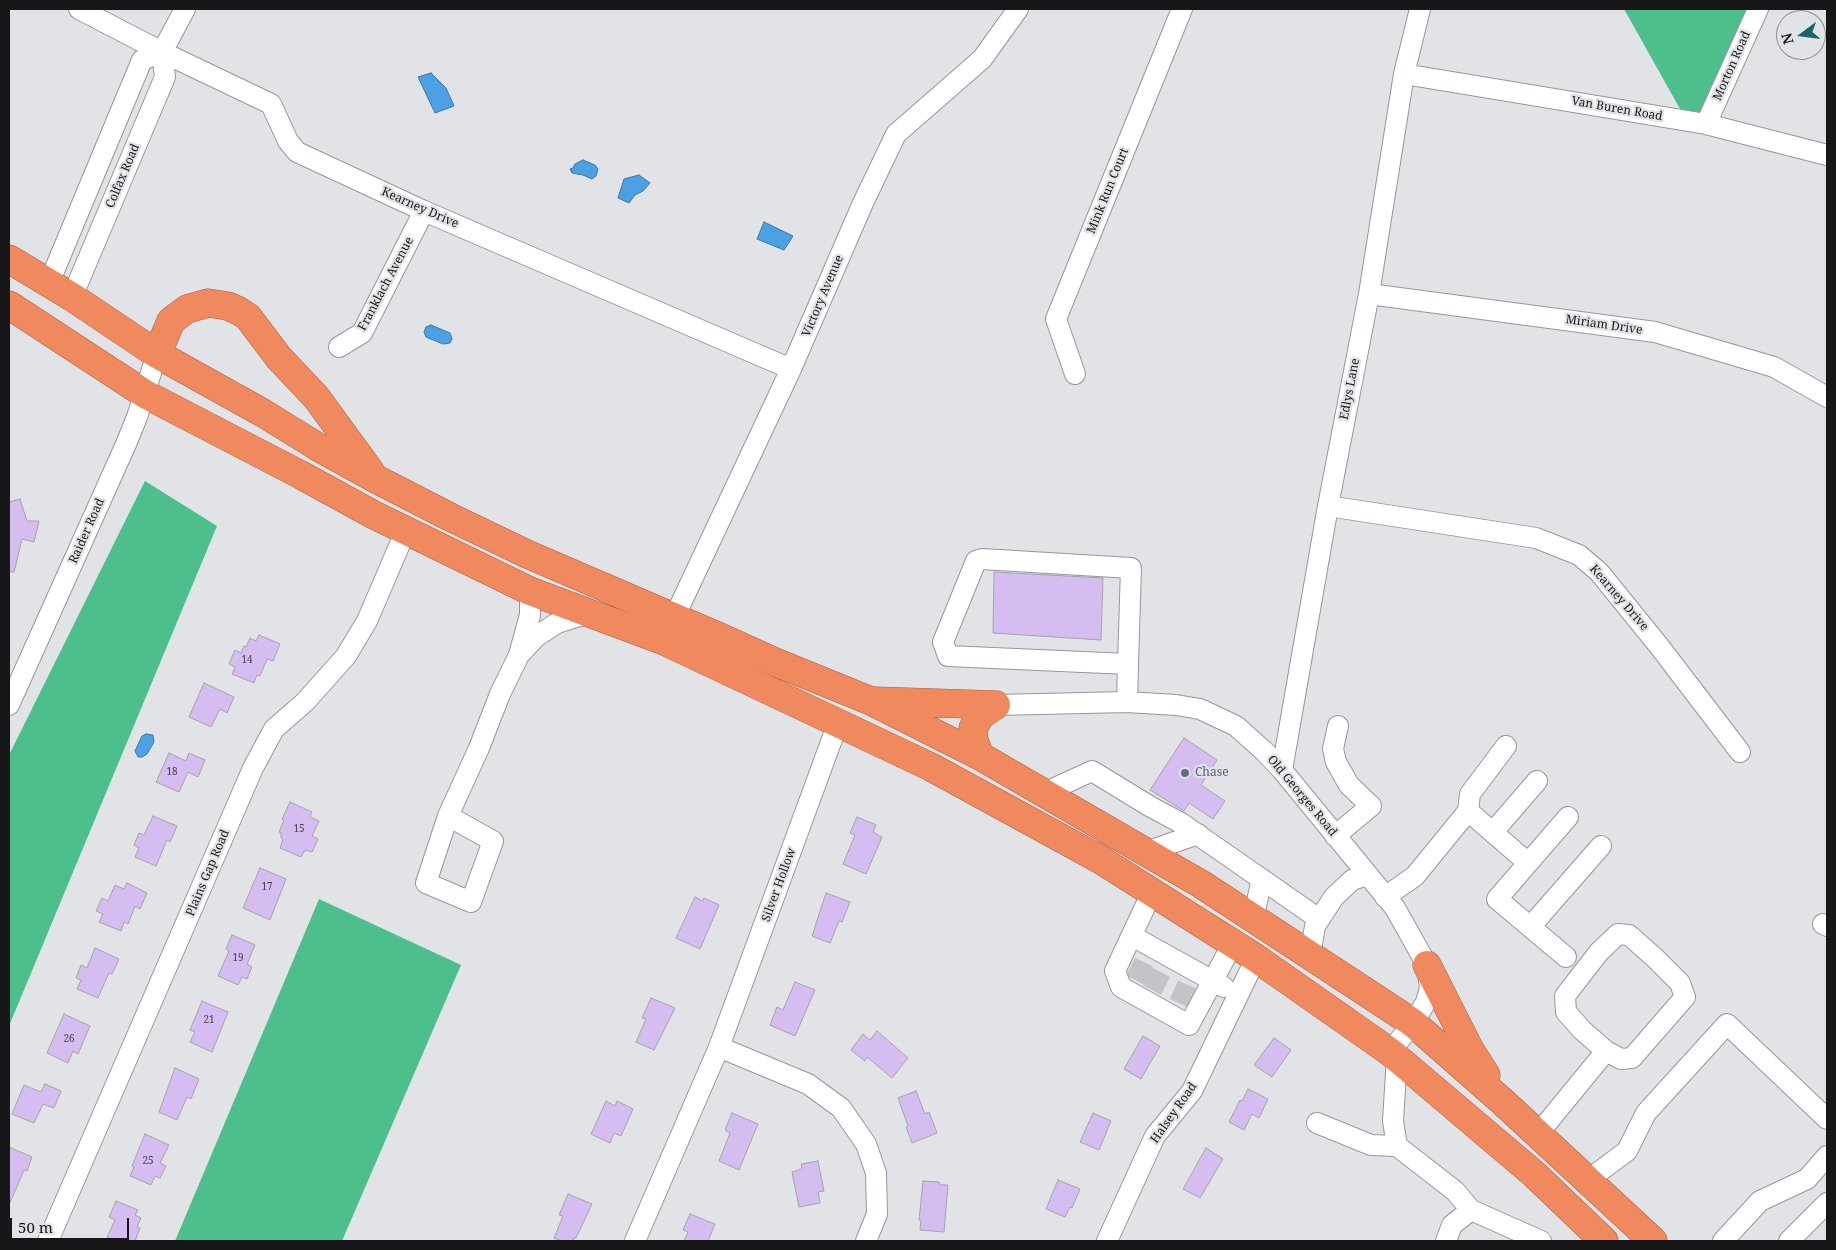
<!DOCTYPE html>
<style>
body{margin:0}
#map{position:relative;width:1836px;height:1250px;overflow:hidden;background:#e2e3e7;font-family:"Noto Serif",serif}
canvas{display:block}
.frame{position:absolute;inset:0;border:10px solid #171719;pointer-events:none}
.north{position:absolute;left:1776px;top:10px;width:50px;height:50px;box-sizing:border-box;background:#e2e3e7;border:1px solid #919195;border-radius:50%;rotate:255deg;font-size:14px;font-weight:700;line-height:20px;text-align:center;color:#171719}
.north::after{content:'';display:block;margin:auto;width:18px;height:22px;background:#166567;clip-path:polygon(50% 0,100% 100%,50% 72%,0 100%)}
.scale{position:absolute;left:10px;top:1218px;width:119px;height:22px;box-sizing:border-box;border:2px solid #171719;border-top:0;padding-left:6px;font-size:15px;line-height:18px;white-space:nowrap;color:#171719;-webkit-text-stroke:4px #e2e3e7;paint-order:stroke}
</style>
<div id="map">
<canvas width="1836" height="1250"></canvas>
<div class="frame"></div>
<div class="north">N</div>
<div class="scale">50 m</div>
</div>
<script>
const ctx = document.querySelector('canvas').getContext('2d');
ctx.lineJoin = 'round';
function fillPath(path, color) { ctx.fillStyle = color; ctx.fill(path, 'evenodd'); }
const toPath = rows => new Path2D(rows.map(r => 'M' + r).join(''));
function trace(path, color, width, dash) { ctx.strokeStyle = color; ctx.lineWidth = width; ctx.lineCap = dash ? 'butt' : 'round'; ctx.setLineDash(dash || []); ctx.stroke(path); }
function drawText(font, color, halo, rows, align = 'center') {
  ctx.font = font + ' "Noto Serif",serif'; ctx.lineWidth = 4.5; ctx.setLineDash([]); ctx.textBaseline = 'middle'; ctx.strokeStyle = halo; ctx.fillStyle = color; for (const [text, x, y, turn = 0] of rows) {
    ctx.save(); ctx.translate(x, y); ctx.rotate((+turn || 0) * Math.PI / 180); ctx.textAlign = isNaN(turn) ? turn : align; if (halo) ctx.strokeText(text, 0, 0); ctx.fillText(text, 0, 0); ctx.restore();
  }
}
const forest = toPath([
 [1624,9,1761,9,1709,120,1684,116],
 [145,481,217,526,9,1026,9,755],
 [319,899,461,965,342,1241,175,1241]
]);
const water = toPath([
 [431,73,446,88,454,106,435,113,418,77,431,73],
 [583,160,595,165,598,169,596,176,592,179,583,175,572,173,570,169,573,168,575,164,583,160],
 [639,175,650,183,643,191,635,195,629,203,618,198,624,179,639,175],
 [764,222,793,236,784,250,757,239,764,222],
 [431,325,450,333,452,339,450,343,443,344,426,337,424,332,426,327,431,325],
 [146,734,153,735,154,742,147,754,142,757,138,757,135,751,142,736,146,734]
]);
const building = toPath([
 [20,499,27,521,39,521,34,542,22,539,14,572,9,572,9,502,20,499],
 [994,572,1103,578,1101,640,993,633,994,572],
 [259,635,280,644,273,661,267,659,260,676,257,675,254,683,232,674,235,667,229,664,235,650,241,653,244,646,246,647,250,638,256,641,259,635],
 [204,683,234,697,227,713,220,709,211,727,189,717,204,683],
 [1184,738,1217,760,1201,785,1225,801,1213,819,1189,803,1184,811,1150,790,1184,738],
 [169,753,186,761,189,753,205,760,198,777,188,772,179,792,156,782,169,753],
 [290,802,312,812,310,817,319,821,312,836,318,839,312,852,305,850,301,857,280,848,283,839,281,838,281,833,279,832,284,820,282,819,290,802],
 [153,816,177,826,170,842,167,840,156,866,135,857,139,848,134,845,139,833,144,835,153,816],
 [857,817,876,825,873,832,882,837,866,874,843,864,855,835,850,833,857,817],
 [260,868,286,879,270,920,243,908,260,868],
 [127,883,147,893,140,909,135,906,128,924,124,922,121,931,99,922,103,914,96,911,102,898,108,901,115,885,124,889,127,883],
 [826,893,850,902,842,922,839,921,830,943,812,936,826,893],
 [695,897,703,901,704,898,719,905,700,949,676,938,695,897],
 [232,935,255,945,247,964,252,967,247,979,242,977,238,985,218,976,229,951,226,949,232,935],
 [95,948,119,959,112,974,109,973,98,998,77,989,81,980,76,978,81,965,87,968,95,948],
 [795,982,815,990,795,1036,770,1025,777,1007,783,1010,795,982],
 [651,998,675,1008,654,1050,636,1042,646,1019,642,1018,651,998],
 [202,1001,228,1012,212,1052,190,1042,195,1032,190,1030,202,1001],
 [64,1014,90,1026,78,1054,73,1051,68,1063,47,1053,64,1014],
 [877,1031,908,1058,892,1078,867,1057,865,1061,851,1050,863,1034,870,1040,877,1031],
 [1143,1036,1160,1046,1141,1079,1124,1069,1143,1036],
 [1274,1038,1291,1050,1272,1077,1254,1065,1274,1038],
 [175,1068,199,1079,191,1099,187,1097,177,1120,159,1112,175,1068],
 [45,1084,61,1091,54,1108,43,1104,34,1123,12,1114,24,1085,41,1092,45,1084],
 [1248,1089,1268,1099,1259,1118,1252,1114,1244,1130,1229,1122,1240,1100,1242,1101,1248,1089],
 [916,1091,925,1114,929,1112,937,1133,912,1143,906,1127,908,1126,898,1098,916,1091],
 [606,1101,615,1106,617,1101,633,1109,621,1136,614,1133,610,1143,591,1134,606,1101],
 [732,1113,758,1124,739,1170,719,1161,730,1133,725,1130,732,1113],
 [1093,1113,1111,1121,1099,1150,1080,1142,1093,1113],
 [145,1134,169,1145,160,1163,166,1166,160,1178,155,1176,151,1185,130,1176,134,1167,132,1166,145,1134],
 [9,1147,32,1157,27,1171,24,1170,9,1205,9,1147],
 [1206,1148,1223,1159,1200,1198,1183,1189,1206,1148],
 [818,1161,824,1191,818,1192,820,1203,799,1207,792,1172,802,1169,801,1164,818,1161],
 [1058,1180,1080,1189,1072,1208,1070,1207,1065,1217,1046,1209,1058,1180],
 [923,1181,939,1182,940,1185,948,1185,944,1232,920,1230,921,1220,919,1220,923,1181],
 [568,1194,592,1204,576,1238,574,1238,573,1241,562,1241,554,1238,563,1216,559,1215,568,1194],
 [116,1201,138,1210,135,1215,141,1218,137,1227,140,1228,135,1241,108,1241,110,1238,107,1237,115,1220,109,1217,116,1201],
 [690,1214,715,1224,708,1241,684,1241,688,1232,683,1230,690,1214]
]);
const minorTunnel = toPath([
 [1135,980,1145,960],
 [1152,990,1163,969],
 [1179,1003,1188,983]
]);
const minor = toPath([
 [79,9,162,52,271,104,288,141,297,152,424,211,791,369],
 [1404,74,1706,124,1827,155],
 [1706,124,1758,9],
 [49,283,142,60,162,52],
 [1369,294,1655,332,1774,367,1827,397],
 [72,297,165,77,162,52,185,9],
 [339,347,362,333,424,211],
 [1075,374,1056,319,1182,9],
 [1328,506,1536,538,1579,555,1599,572,1659,646,1740,752],
 [674,618,791,369,863,203,896,134,982,59,1018,9],
 [520,654,537,636,557,623,589,613],
 [1127,702,1128,664,1131,568,982,559,976,561,943,642,948,656,1128,664],
 [9,705,126,444,137,417,157,354],
 [996,705,1127,702,1176,705,1200,709,1236,726,1264,751,1282,770,1395,908,1427,965,1430,988,1426,1002,1413,1023,1390,1052],
 [1282,770,1328,506,1369,294,1404,74,1420,9],
 [1044,793,1092,771,1151,807,1181,823,1319,919],
 [1468,811,1470,794,1506,746],
 [448,816,493,841,471,902,426,883,448,816,479,748,500,694,519,655,530,615,530,591],
 [1493,832,1537,781],
 [1335,836,1371,806,1349,785,1336,762,1333,749,1338,726],
 [1146,852,1198,834],
 [1152,892,1115,971,1121,987,1189,1025,1233,943],
 [1385,897,1415,876,1468,811,1527,862],
 [1253,919,1262,879],
 [1823,924,1827,926],
 [1531,926,1601,846],
 [1618,934,1629,935,1655,958,1680,983,1685,997,1632,1058,1621,1059,1606,1051,1582,1030,1566,1012,1565,996,1599,952,1618,934],
 [1132,936,1224,987],
 [1310,956,1315,926,1334,897,1352,880,1367,875],
 [1566,957,1497,899,1568,817],
 [719,1047,808,1084,841,1108,866,1144,876,1173,877,1214,866,1241],
 [1397,1057,1393,1121,1397,1146,1455,1191,1471,1210,1541,1241],
 [1317,1123,1371,1145,1397,1146],
 [1538,1134,1606,1051],
 [1588,1180,1627,1151,1646,1113,1727,1024,1827,1119],
 [48,1241,253,768,274,729,305,702,346,656,367,621,406,530],
 [635,1241,719,1047,838,723],
 [1107,1241,1155,1136,1192,1091,1256,958],
 [1446,1241,1452,1225,1471,1210],
 [1723,1241,1760,1201,1807,1179,1827,1156],
 [1789,1241,1827,1203]
]);
const highway = toPath([
 [9,259,72,297,157,354,263,413,318,447,376,479,450,517,527,554,720,637,775,662,871,701,980,756,1201,884,1413,1023,1503,1102,1653,1241],
 [9,305,145,394,301,475,374,515,530,591,664,641,838,723,931,767,1101,860,1256,958,1390,1052,1534,1174,1604,1241],
 [157,354,171,321,187,309,208,303,228,306,239,311,248,317,279,358,316,397,370,471],
 [875,701,996,705],
 [980,756,974,741,973,728,981,715,996,705],
 [1427,965,1470,1050,1486,1075]
]);
const markers = [
 [1185,773,5,"#5c6f8a"]
];
const numberNames = [
 ["14",247,660],
 ["18",172,772],
 ["15",299,829],
 ["17",267,887],
 ["19",238,958],
 ["21",209,1020],
 ["26",69,1039],
 ["25",148,1161]
];
const streetNames = [
 ["Morton Road",1732,66,-66],
 ["Van Buren Road",1617,109,10],
 ["Colfax Road",123,176,-67],
 ["Mink Run Court",1108,191,-68],
 ["Kearney Drive",420,208,24],
 ["Franklach Avenue",386,284,-62],
 ["Victory Avenue",823,296,-67],
 ["Miriam Drive",1604,325,8],
 ["Edlys Lane",1350,389,-79],
 ["Raider Road",87,531,-66],
 ["Kearney Drive",1619,598,49],
 ["Old Georges Road",1302,796,50],
 ["Plains Gap Road",208,873,-67],
 ["Silver Hollow",779,885,-70],
 ["Halsey Road",1174,1113,-55]
];
const serviceNames = [
 ["Chase",1195,773]
];
fillPath(forest, '#4dbf8c');
fillPath(water, '#4ba1e3');
trace(water, '#3b78a6', 1);
fillPath(building, '#d5bdf2');
trace(building, '#a5a3a7', 1);
trace(minorTunnel, '#c4c4c8', 20, [20, 10]);
trace(minor, '#96979b', 22);
trace(highway, '#a56146', 29);
trace(minor, '#fff', 20);
trace(highway, '#f1895f', 28);
for (const [x, y, r, color] of markers) { const dot = new Path2D(); dot.arc(x, y, r, 0, 2 * Math.PI); ctx.fillStyle = color; ctx.fill(dot); trace(dot, '#e2e3e7', 2); }
drawText('10px', '#46404f', null, numberNames);
drawText('12px', '#171719', '#e2e3e7', streetNames);
drawText('12px', '#4e5e75', '#e2e3e7', serviceNames, 'left');
</script>
